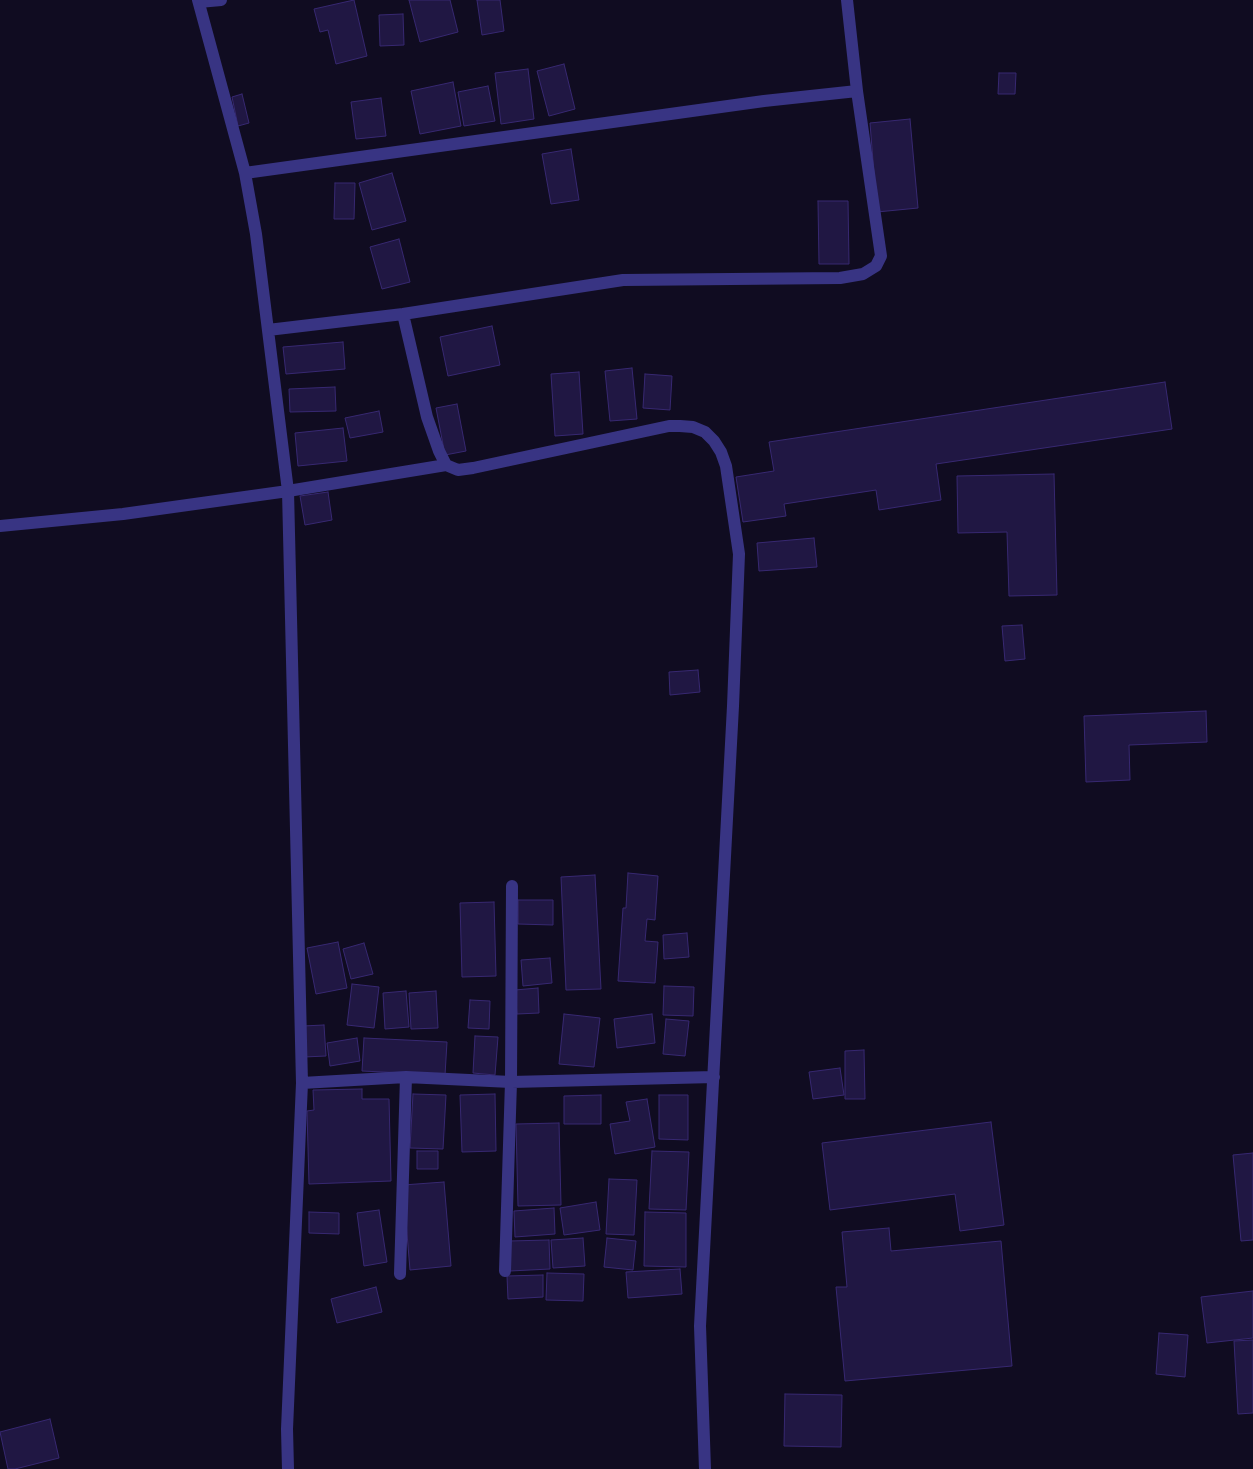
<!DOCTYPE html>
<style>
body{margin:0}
canvas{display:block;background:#100c21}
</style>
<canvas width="1253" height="1469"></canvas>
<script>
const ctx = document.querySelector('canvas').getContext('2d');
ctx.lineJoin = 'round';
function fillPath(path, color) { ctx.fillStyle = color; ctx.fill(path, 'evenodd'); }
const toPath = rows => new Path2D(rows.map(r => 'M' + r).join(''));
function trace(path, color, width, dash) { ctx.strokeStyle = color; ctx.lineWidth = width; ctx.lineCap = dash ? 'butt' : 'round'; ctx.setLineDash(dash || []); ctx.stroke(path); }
const building = toPath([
 [354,0,367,56,336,64,328,30,320,32,314,9,354,0],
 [409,0,450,0,458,32,420,42,409,0],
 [477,0,500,0,504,31,482,35,477,0],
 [403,14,404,45,380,46,379,15,403,14],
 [564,64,575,109,549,116,537,71,564,64],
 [528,69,534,119,501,124,495,73,528,69],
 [999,73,1016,73,1015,94,998,94,999,73],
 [453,82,461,126,420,134,411,91,453,82],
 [488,86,495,121,464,126,458,92,488,86],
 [242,94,249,123,238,126,232,97,242,94],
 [381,98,386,136,356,139,351,102,381,98],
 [910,119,918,208,877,212,870,123,910,119],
 [571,149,579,200,551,204,542,154,571,149],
 [392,173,406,221,372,230,359,183,392,173],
 [335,183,355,183,354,219,334,219,335,183],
 [818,201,848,201,849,264,819,264,818,201],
 [399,239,410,282,382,289,370,247,399,239],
 [492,326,500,365,448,376,440,337,492,326],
 [343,342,345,369,286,374,283,347,343,342],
 [632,368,637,419,610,421,605,371,632,368],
 [579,372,583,434,555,436,551,374,579,372],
 [645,374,672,376,670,410,643,408,645,374],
 [1165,382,1172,429,936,464,941,500,879,510,876,490,784,504,786,516,743,522,736,477,774,471,769,442,1165,382],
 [335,387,336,411,290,412,289,389,335,387],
 [457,404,466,451,445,455,436,408,457,404],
 [379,411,383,432,350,438,345,418,379,411],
 [343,428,347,461,298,466,295,433,343,428],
 [1054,474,1057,595,1009,596,1007,532,958,533,957,476,1054,474],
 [328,492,332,520,305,525,300,496,328,492],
 [814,538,817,567,759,571,757,543,814,538],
 [1022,625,1025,659,1005,661,1002,626,1022,625],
 [698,670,700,692,670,695,669,672,698,670],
 [1206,711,1207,742,1129,745,1130,780,1086,782,1084,716,1206,711],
 [628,873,658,876,655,920,647,919,645,941,658,942,655,983,618,981,623,908,626,908,628,873],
 [595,875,601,989,566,990,561,877,595,875],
 [518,900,553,900,553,925,518,924,518,900],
 [494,902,496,976,462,977,460,903,494,902],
 [687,933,689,957,664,959,663,935,687,933],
 [338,942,347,988,316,994,307,948,338,942],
 [364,943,373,974,351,979,343,949,364,943],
 [550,958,552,983,523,986,521,960,550,958],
 [352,984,379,987,374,1028,347,1025,352,984],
 [664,986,694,987,693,1016,663,1015,664,986],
 [538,988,539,1013,517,1014,515,990,538,988],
 [406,991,409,1027,385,1029,383,993,406,991],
 [436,991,438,1028,411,1029,409,993,436,991],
 [470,1000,490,1001,489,1029,468,1028,470,1000],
 [564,1014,600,1018,594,1067,559,1064,564,1014],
 [652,1014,655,1043,617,1048,614,1019,652,1014],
 [666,1019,689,1021,685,1056,663,1054,666,1019],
 [324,1025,326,1056,304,1057,303,1026,324,1025],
 [475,1036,498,1037,495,1075,473,1073,475,1036],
 [357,1038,360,1061,330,1066,327,1043,357,1038],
 [364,1038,447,1042,445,1075,362,1071,364,1038],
 [864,1050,865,1099,845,1099,845,1051,864,1050],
 [840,1068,844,1095,813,1099,809,1072,840,1068],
 [362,1089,362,1099,389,1099,391,1181,309,1184,307,1111,314,1110,313,1090,362,1089],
 [413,1094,446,1095,443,1149,410,1148,413,1094],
 [495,1094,496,1151,462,1152,460,1095,495,1094],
 [601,1095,601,1124,564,1124,564,1096,601,1095],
 [659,1095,688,1095,688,1140,659,1139,659,1095],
 [647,1099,655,1147,615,1154,610,1124,630,1121,626,1102,647,1099],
 [991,1122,1004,1225,960,1231,955,1194,830,1210,822,1143,991,1122],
 [559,1123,561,1205,518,1206,516,1124,559,1123],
 [417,1151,438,1151,438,1169,417,1169,417,1151],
 [652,1151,689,1152,686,1210,649,1209,652,1151],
 [1253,1153,1253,1240,1241,1241,1233,1155,1253,1153],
 [609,1179,637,1180,634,1235,606,1234,609,1179],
 [444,1182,451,1266,410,1270,403,1185,444,1182],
 [596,1202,600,1230,564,1235,560,1208,596,1202],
 [554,1208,555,1234,515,1237,514,1211,554,1208],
 [379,1210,387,1262,364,1266,357,1213,379,1210],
 [309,1212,339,1213,339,1234,309,1233,309,1212],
 [645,1212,686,1213,686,1267,644,1266,645,1212],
 [889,1228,891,1251,1001,1241,1012,1366,845,1381,836,1287,847,1287,842,1232,889,1228],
 [583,1238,585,1266,553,1268,551,1240,583,1238],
 [607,1238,636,1241,633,1270,604,1267,607,1238],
 [549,1240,550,1269,510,1271,509,1241,549,1240],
 [680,1269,682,1294,628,1298,626,1272,680,1269],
 [547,1273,584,1274,583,1301,546,1300,547,1273],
 [543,1275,543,1297,508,1299,507,1276,543,1275],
 [376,1287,382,1312,337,1323,331,1299,376,1287],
 [1253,1291,1253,1338,1207,1343,1201,1297,1253,1291],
 [1159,1333,1188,1335,1185,1377,1156,1374,1159,1333],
 [1253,1340,1253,1413,1238,1414,1234,1341,1253,1340],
 [785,1394,842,1395,841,1447,784,1446,785,1394],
 [50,1419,59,1458,15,1469,8,1469,0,1432,50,1419]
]);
const street = toPath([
 [198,0,245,173,256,234,288,491,302,1083,287,1429,288,1469],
 [199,2,221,0],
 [245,173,764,101,857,91],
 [403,314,427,417,439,451,446,465,458,470,473,468,669,426,680,426,693,427,705,432,714,441,721,452,726,466,739,554,733,706,700,1326,705,1469],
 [268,330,403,314,623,280,840,278,863,274,876,266,881,256,857,91,847,0],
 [0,526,123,514,288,491,446,465],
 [302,1083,406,1077,511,1082,714,1077],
 [505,1271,511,1082,512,886],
 [400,1274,406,1077]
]);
fillPath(building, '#201743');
trace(building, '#372871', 1);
trace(street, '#383483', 12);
</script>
